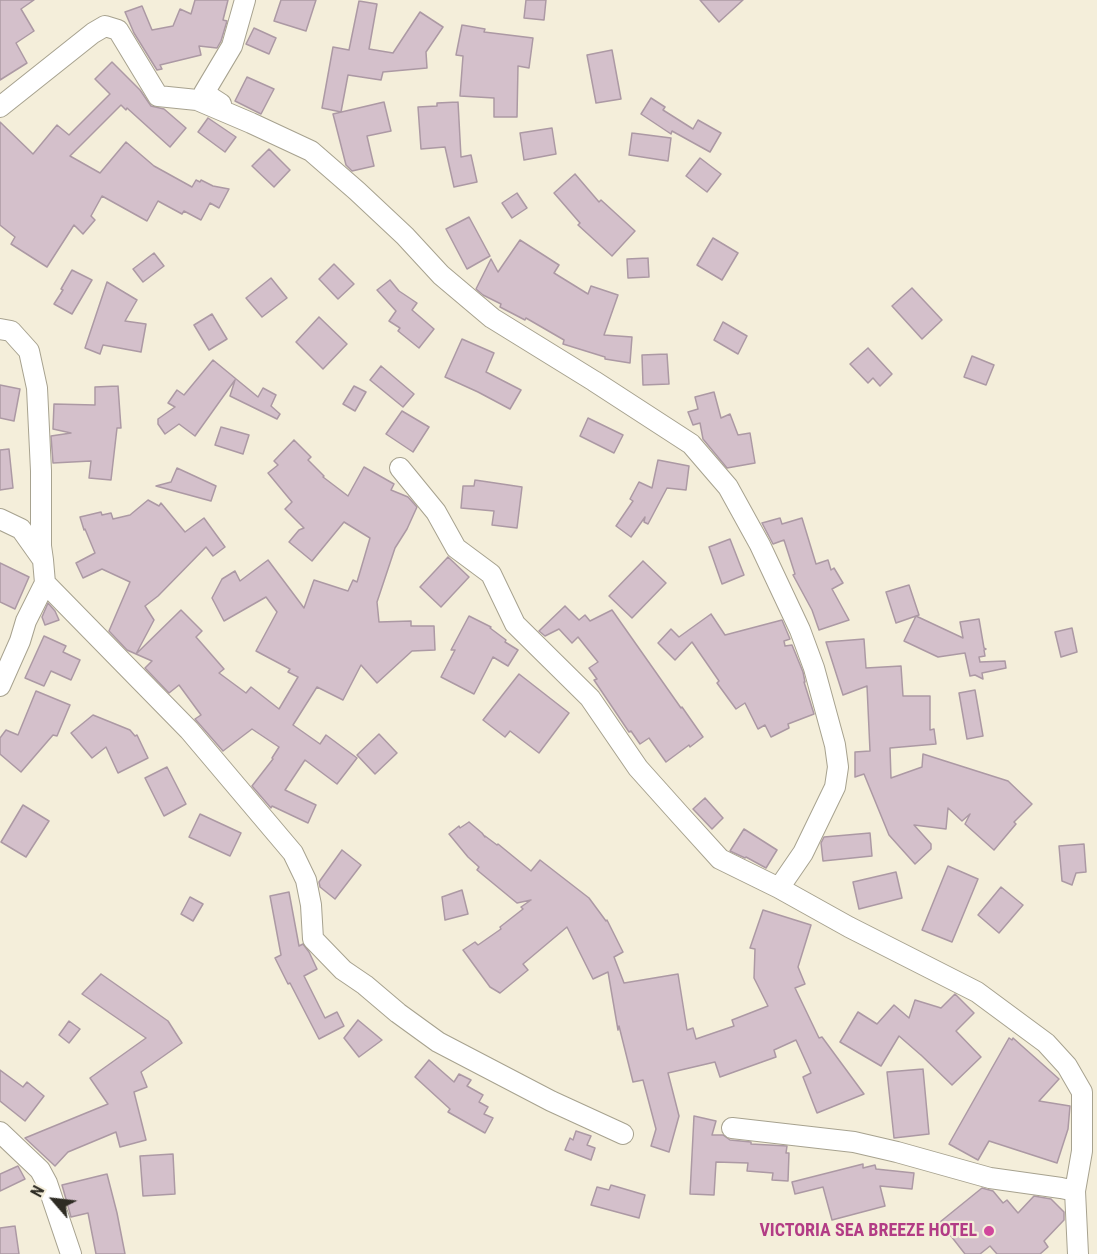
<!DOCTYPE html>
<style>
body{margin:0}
#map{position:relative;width:1097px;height:1254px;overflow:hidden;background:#f4eeda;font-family:"Roboto Condensed",sans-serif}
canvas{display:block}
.north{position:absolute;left:24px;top:1170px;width:60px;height:60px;-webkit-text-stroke:4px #f4eeda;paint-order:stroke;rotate:298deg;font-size:16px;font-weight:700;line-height:24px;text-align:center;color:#2e2c24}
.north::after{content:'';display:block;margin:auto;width:21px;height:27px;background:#2e2c24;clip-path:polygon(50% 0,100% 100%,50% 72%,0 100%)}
</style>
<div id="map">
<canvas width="1097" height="1254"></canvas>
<div class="north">N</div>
</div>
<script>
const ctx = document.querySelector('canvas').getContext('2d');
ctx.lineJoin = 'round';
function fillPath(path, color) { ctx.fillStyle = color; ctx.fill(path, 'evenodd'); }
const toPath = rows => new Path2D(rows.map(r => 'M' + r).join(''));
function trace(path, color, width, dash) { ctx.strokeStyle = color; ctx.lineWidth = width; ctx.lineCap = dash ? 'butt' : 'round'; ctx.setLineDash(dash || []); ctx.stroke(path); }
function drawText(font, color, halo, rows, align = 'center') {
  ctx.font = font + ' "Roboto Condensed",sans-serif'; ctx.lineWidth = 4.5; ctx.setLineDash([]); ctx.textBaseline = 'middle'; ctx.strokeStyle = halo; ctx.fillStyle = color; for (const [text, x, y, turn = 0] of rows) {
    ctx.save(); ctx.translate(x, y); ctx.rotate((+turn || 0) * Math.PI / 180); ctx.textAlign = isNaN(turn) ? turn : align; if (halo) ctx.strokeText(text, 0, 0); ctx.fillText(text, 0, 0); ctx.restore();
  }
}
const building = toPath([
 [0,0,34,0,21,9,34,31,16,43,27,63,0,80,0,0],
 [195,0,228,0,223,20,227,21,221,41,217,48,199,46,201,55,160,65,162,69,157,70,134,33,125,12,142,6,152,30,173,26,180,9,191,14,195,0],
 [281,0,316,0,306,31,274,21,281,0],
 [526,0,546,0,544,20,524,18,526,0],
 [700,0,743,0,719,22,700,0],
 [359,1,377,4,369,49,393,53,420,12,443,27,426,52,427,68,383,72,381,80,348,75,341,112,322,108,333,47,349,50,359,1],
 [462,25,485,29,484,32,533,38,529,68,518,66,517,117,494,117,494,98,460,96,463,56,456,55,462,25],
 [254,28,276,38,269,54,246,44,254,28],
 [612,50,621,99,596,103,587,55,612,50],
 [112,62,140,90,151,106,164,109,186,128,170,147,127,108,126,110,121,105,70,156,100,173,126,142,154,166,192,187,196,180,200,182,201,180,213,186,229,189,219,208,210,203,201,220,184,211,182,214,158,201,147,221,102,196,91,216,95,220,83,234,74,225,47,267,11,244,15,237,0,225,0,122,33,154,57,125,69,135,110,94,95,79,112,62],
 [247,77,274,89,261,114,235,101,247,77],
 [651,98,665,107,663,110,693,129,698,120,721,133,710,152,672,131,671,134,641,114,651,98],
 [384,102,391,131,367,136,374,166,352,171,346,165,333,114,384,102],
 [458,102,461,157,471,155,477,182,454,187,445,147,421,149,418,107,437,106,437,103,458,102],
 [208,118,236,137,225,152,198,132,208,118],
 [552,128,556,154,524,160,520,133,552,128],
 [632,133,671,138,668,161,629,155,632,133],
 [269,149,290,170,274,187,252,166,269,149],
 [700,158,721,174,707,192,686,176,700,158],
 [575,174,599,202,601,200,635,231,612,256,578,225,580,223,554,193,575,174],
 [517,193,527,208,512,218,502,203,517,193],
 [469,217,490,256,467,269,446,229,469,217],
 [713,238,738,253,722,280,697,265,713,238],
 [520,240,559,265,554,273,588,294,591,286,618,295,604,335,632,337,630,363,605,359,605,357,563,344,564,340,526,318,525,320,500,307,501,304,483,295,476,289,491,259,498,272,520,240],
 [154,253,164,266,143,282,133,269,154,253],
 [648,258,649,277,628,278,627,259,648,258],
 [334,264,354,284,338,299,319,279,334,264],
 [72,270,92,280,72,314,54,304,63,290,61,289,72,270],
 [271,278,287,298,262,317,246,298,271,278],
 [390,280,399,291,417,303,412,310,434,329,419,348,398,331,400,328,389,321,396,311,377,290,390,280],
 [107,282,137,300,125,321,146,324,141,352,103,345,100,354,85,348,107,282],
 [912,288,942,320,922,339,892,306,912,288],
 [212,314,227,339,209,350,194,325,212,314],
 [319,317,347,344,323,369,296,342,319,317],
 [723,322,747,336,738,354,714,340,723,322],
 [462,339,494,353,486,372,521,390,510,409,478,392,445,377,462,339],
 [868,348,892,374,880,386,873,378,868,383,850,364,868,348],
 [667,354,669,384,643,385,642,355,667,354],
 [972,356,994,365,986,385,964,377,972,356],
 [213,360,258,397,263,388,276,395,271,406,280,414,277,419,230,396,235,380,195,436,179,424,165,434,158,424,158,419,175,407,168,403,177,390,184,395,213,360],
 [381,366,414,394,403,407,370,380,381,366],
 [0,385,20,389,14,421,0,418,0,385],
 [118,386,121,428,117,428,111,480,89,478,91,461,53,463,51,436,71,433,53,429,54,404,95,405,95,387,118,386],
 [354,386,366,392,355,411,343,404,354,386],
 [714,392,721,418,730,414,738,435,750,433,755,463,727,468,703,439,700,423,693,425,688,412,698,409,695,397,714,392],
 [402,411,429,427,413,452,386,434,402,411],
 [588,418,623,435,614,453,580,436,588,418],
 [221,427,249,435,243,454,215,445,221,427],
 [294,440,311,457,308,460,324,476,323,477,348,496,364,467,394,484,391,490,408,497,417,507,407,529,395,548,377,602,379,622,411,621,411,626,434,626,435,650,412,651,377,683,361,665,343,700,317,687,293,725,320,744,326,735,357,758,337,784,305,760,285,790,316,805,308,823,272,806,271,808,252,786,273,759,272,758,279,747,252,729,223,751,195,719,201,715,179,685,169,693,145,668,152,661,136,654,181,610,202,631,196,637,224,669,219,673,246,693,251,687,279,709,298,677,288,672,290,669,256,651,277,612,266,597,224,621,212,598,222,579,235,571,240,581,268,560,304,608,314,580,348,591,353,580,357,582,370,538,344,522,312,561,289,542,299,530,304,528,285,509,292,502,268,473,278,465,274,461,294,440],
 [9,449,13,488,0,490,0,450,9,449],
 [658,460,689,466,686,490,667,488,648,524,644,522,645,517,631,537,616,526,633,501,630,499,639,482,652,488,658,460],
 [177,468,216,486,211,501,156,486,171,482,177,468],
 [475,480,522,487,517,528,492,525,494,511,461,508,463,486,474,486,475,480],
 [148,500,159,506,161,503,185,532,204,518,225,547,213,556,206,547,158,596,145,606,154,620,136,654,127,650,109,631,130,582,102,569,83,578,76,563,95,553,85,529,84,530,80,517,101,512,102,515,111,513,113,519,130,515,148,500],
 [780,518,782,524,802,518,816,564,828,560,831,570,834,568,843,583,832,589,849,620,819,630,812,610,793,575,795,574,784,540,773,544,762,523,780,518],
 [730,539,744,575,722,584,709,547,730,539],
 [448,557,469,577,441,607,420,587,448,557],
 [643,561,666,583,632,618,609,596,643,561],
 [0,563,29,577,15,609,0,602,0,563],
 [909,585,919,615,916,616,963,638,960,622,979,619,984,648,986,649,984,650,985,656,979,657,980,662,1005,661,1006,668,982,673,983,679,975,675,970,676,965,653,938,657,904,641,916,616,896,623,886,592,909,585],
 [48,603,55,611,59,620,45,625,42,617,48,603],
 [565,606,579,620,585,615,590,621,612,610,681,708,682,707,703,737,690,747,689,745,666,762,649,738,640,744,631,731,629,732,594,680,597,679,589,668,598,662,578,637,572,643,559,629,545,636,539,631,565,606],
 [711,614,725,635,782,620,790,639,784,641,785,646,792,645,803,672,805,682,804,682,814,714,788,724,789,728,771,737,765,725,758,729,745,703,736,709,717,683,719,681,692,642,675,660,658,643,671,629,679,637,711,614],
 [469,616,491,627,490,628,506,640,505,642,518,650,508,666,493,657,474,694,441,677,455,650,451,650,469,616],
 [1072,628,1077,652,1061,657,1055,632,1072,628],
 [44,636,66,646,63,652,80,660,71,680,51,671,44,686,25,678,44,636],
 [864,639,866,668,901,666,903,696,930,696,930,730,934,729,936,744,890,748,891,778,922,767,923,754,1008,781,1032,804,1014,822,1016,824,994,850,965,824,970,814,962,821,948,808,946,829,914,825,931,844,931,849,915,864,889,835,864,774,855,777,855,752,870,751,867,686,843,695,826,642,864,639],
 [519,674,569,713,539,753,510,731,505,737,483,720,519,674],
 [975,690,983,736,967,739,959,693,975,690],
 [36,691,70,705,57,736,53,735,21,772,0,754,0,738,6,730,18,735,36,691],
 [93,715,130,730,135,736,137,735,148,758,118,773,106,747,92,758,71,733,93,715],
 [379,734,397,753,375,774,357,755,379,734],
 [167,767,186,804,164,816,145,778,167,767],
 [705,798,723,818,712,829,693,809,705,798],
 [23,805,49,821,26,857,1,842,23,805],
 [200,814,241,833,230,856,189,837,200,814],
 [469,822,482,833,485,837,485,836,497,845,498,844,531,871,540,860,589,898,606,921,607,920,623,952,614,957,624,983,678,974,687,1030,693,1028,696,1039,734,1026,732,1020,768,1006,754,978,755,949,750,948,763,910,811,925,798,967,805,984,795,988,819,1038,822,1037,864,1094,817,1113,803,1077,811,1073,796,1040,774,1050,776,1057,720,1077,715,1062,668,1073,679,1116,669,1152,651,1146,656,1129,643,1080,633,1082,619,1026,618,1030,608,972,593,979,567,927,523,964,528,970,500,993,490,987,463,950,475,942,478,945,501,929,500,927,523,909,521,907,531,900,517,903,477,870,479,867,468,857,449,834,459,826,460,828,469,822],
 [744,829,777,850,766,868,746,857,745,858,730,851,744,829],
 [870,833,872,856,823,861,821,843,824,837,870,833],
 [1084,844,1086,872,1076,873,1072,885,1062,881,1059,846,1084,844],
 [342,850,361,865,335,899,320,887,319,882,342,850],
 [948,866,978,879,952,942,922,930,948,866],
 [896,872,902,898,859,909,853,882,896,872],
 [1001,887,1023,905,999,933,978,915,1001,887],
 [462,890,468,914,445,920,442,897,462,890],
 [289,892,299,946,303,944,309,952,317,969,304,976,325,1018,337,1012,344,1026,319,1039,290,983,288,984,275,958,281,955,270,896,289,892],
 [190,897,203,904,193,921,181,914,190,897],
 [101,974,168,1021,182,1043,141,1072,147,1087,134,1092,146,1140,120,1147,116,1132,68,1152,55,1166,25,1138,108,1104,90,1078,146,1038,82,994,101,974],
 [955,994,974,1013,956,1031,981,1057,952,1085,921,1055,922,1056,899,1036,881,1066,840,1042,858,1012,877,1024,894,1005,909,1018,915,1000,941,1008,955,994],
 [358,1020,382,1040,359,1057,344,1038,358,1020],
 [69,1021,80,1029,69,1043,59,1035,69,1021],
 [1009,1038,1012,1040,1013,1038,1059,1079,1039,1101,1070,1106,1068,1129,1057,1163,989,1141,978,1160,949,1144,1009,1038],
 [429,1060,454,1082,459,1074,471,1080,467,1086,483,1095,479,1102,488,1107,484,1114,493,1118,485,1133,448,1112,450,1109,415,1077,429,1060],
 [923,1069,929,1134,894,1138,887,1072,923,1069],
 [0,1070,23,1087,27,1082,44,1096,25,1121,0,1101,0,1070],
 [694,1116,716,1121,712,1135,723,1135,730,1140,751,1142,751,1144,787,1146,786,1153,789,1153,788,1181,772,1180,773,1173,747,1171,748,1163,716,1162,714,1195,690,1194,694,1116],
 [576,1131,591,1136,587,1145,595,1148,591,1160,565,1150,570,1138,573,1140,576,1131],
 [173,1154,175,1194,143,1196,140,1156,173,1154],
 [863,1164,863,1168,875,1165,876,1169,914,1173,912,1189,880,1186,885,1206,832,1220,823,1187,795,1194,792,1182,863,1164],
 [18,1166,25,1179,0,1191,0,1174,18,1166],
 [107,1174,117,1213,125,1254,96,1254,88,1213,71,1217,62,1185,107,1174],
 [611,1185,645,1195,639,1218,591,1205,597,1187,609,1190,611,1185],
 [982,1188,993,1191,1003,1203,1007,1200,1018,1213,1034,1196,1051,1199,1064,1212,1064,1220,1044,1241,1048,1247,1040,1254,997,1254,990,1246,980,1254,965,1254,940,1222,982,1188],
 [15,1226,19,1254,0,1254,0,1228,15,1226]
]);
const street = toPath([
 [221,104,204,93,232,46,245,0],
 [0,107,93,33,105,26,118,30,158,96,197,100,251,123,311,151,357,191,405,236,441,275,492,318,594,381,691,444,728,487,760,545,800,630,814,668,835,745,838,767,835,787,803,853,779,888,849,927,977,992,1046,1043,1067,1066,1082,1092,1082,1151,1075,1191],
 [0,329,11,331,29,351,37,388,41,471,41,546,43,560],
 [400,468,436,512,456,548,491,574,515,624,590,698,638,768,681,816,720,859,779,888],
 [0,519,21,529,43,560,45,583,26,621,20,641,0,686],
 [45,583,189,730,293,853,306,880,311,905,313,939,343,970,365,985,398,1013,438,1042,551,1101,623,1134],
 [732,1128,854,1142,897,1152,990,1178,1061,1188,1075,1191,1078,1254],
 [0,1132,40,1170,47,1183,71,1254]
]);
const markers = [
 [989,1231,6,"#d1479c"]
];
const hotelNames = [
 ["VICTORIA SEA BREEZE HOTEL",977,1231]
];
fillPath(building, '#d4c0cb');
trace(building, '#ac99a4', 1.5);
trace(street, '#a7a28f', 22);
trace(street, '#fff', 20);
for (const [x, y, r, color] of markers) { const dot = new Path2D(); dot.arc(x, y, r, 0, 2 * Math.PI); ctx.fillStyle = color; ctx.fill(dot); trace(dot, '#f4eeda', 2); }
drawText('bold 18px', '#b23c85', '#f4eeda', hotelNames, 'right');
</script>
